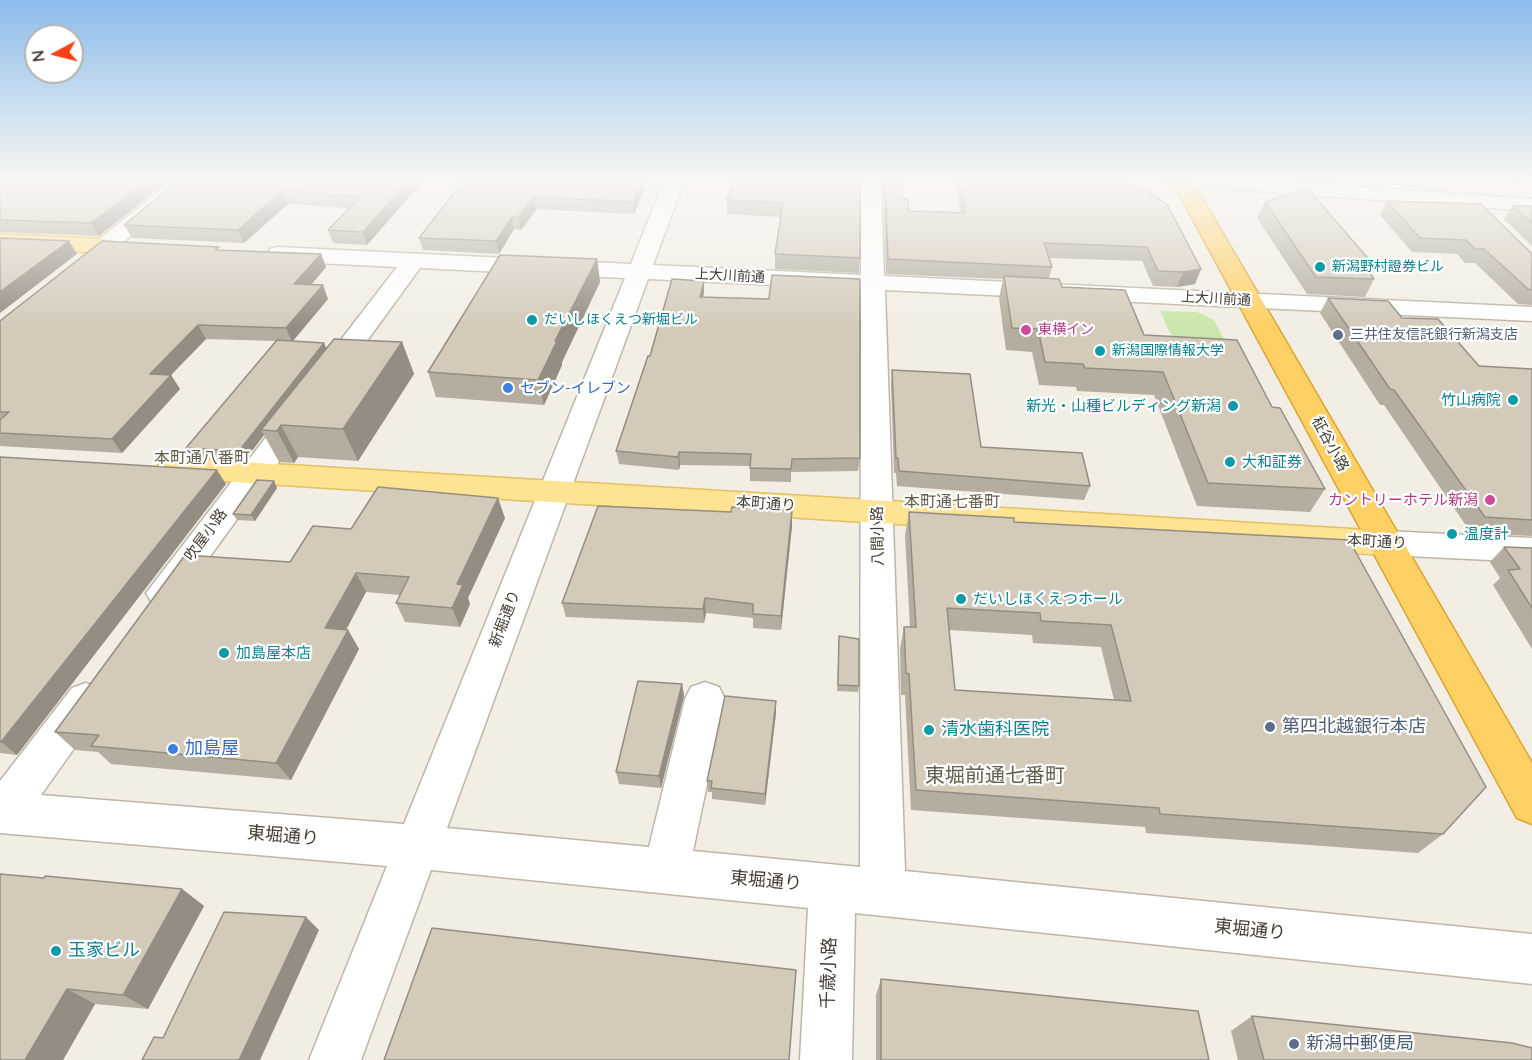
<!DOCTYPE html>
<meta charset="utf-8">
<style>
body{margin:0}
#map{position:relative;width:1532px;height:1060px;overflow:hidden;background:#f2eee4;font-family:Quicksand,sans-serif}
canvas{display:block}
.north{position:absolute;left:24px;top:24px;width:60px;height:60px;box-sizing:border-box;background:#fff;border:2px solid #b4b2ae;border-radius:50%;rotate:263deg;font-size:16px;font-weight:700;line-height:24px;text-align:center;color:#443e34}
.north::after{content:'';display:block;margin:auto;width:21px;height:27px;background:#f84015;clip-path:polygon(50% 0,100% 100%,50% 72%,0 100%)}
</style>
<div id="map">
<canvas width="1532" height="1060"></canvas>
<div class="north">N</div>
</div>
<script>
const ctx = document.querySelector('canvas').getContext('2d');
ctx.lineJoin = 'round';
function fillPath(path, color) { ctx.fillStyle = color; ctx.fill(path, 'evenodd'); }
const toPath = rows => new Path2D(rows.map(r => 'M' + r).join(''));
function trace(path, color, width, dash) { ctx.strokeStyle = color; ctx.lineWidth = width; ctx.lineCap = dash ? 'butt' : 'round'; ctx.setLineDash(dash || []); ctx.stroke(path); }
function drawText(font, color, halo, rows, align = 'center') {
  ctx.font = font + ' Quicksand,"Noto Sans JP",sans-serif'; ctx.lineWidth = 4.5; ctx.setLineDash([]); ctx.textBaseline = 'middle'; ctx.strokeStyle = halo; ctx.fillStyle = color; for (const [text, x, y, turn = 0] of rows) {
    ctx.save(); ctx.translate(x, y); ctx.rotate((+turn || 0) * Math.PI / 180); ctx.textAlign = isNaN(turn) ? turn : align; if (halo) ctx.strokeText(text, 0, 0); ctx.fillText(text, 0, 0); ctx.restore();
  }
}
const green = toPath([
 [1160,311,1197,312,1214,320,1226,343,1174,341]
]);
const minor = toPath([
 [175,179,198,179,113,251,105,253,97,251,94,246,97,241,175,179],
 [570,179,685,179,653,265,861,275,861,179,881,179,884,276,1532,307,1532,321,885,290,905,871,1532,934,1532,984,855,913,852,1060,800,1060,808,908,431,870,361,1060,309,1060,387,866,0,833,0,781,72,688,86,683,100,688,106,700,100,712,41,795,404,824,625,278,420,268,176,603,164,607,152,603,146,593,397,267,278,261,270,259,267,254,270,249,278,247,631,264,661,188,580,185,573,183,570,179],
 [648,279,861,289,860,867,693,851,725,699,719,687,705,682,691,687,685,699,649,847,447,828,648,279],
 [1160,179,1256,179,1532,199,1532,211,1170,185,1163,183,1160,179],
 [1385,531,1532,538,1532,562,1385,555,1373,552,1368,543,1373,534,1385,531]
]);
const major = toPath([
 [0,234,105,239,113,241,116,246,113,251,105,253,0,248,0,234],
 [172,458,1385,531,1397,534,1402,543,1397,552,1385,555,172,478,161,475,157,468,161,461,172,458]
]);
const highway = toPath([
 [1171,179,1191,179,1532,763,1532,824,1517,818,1171,179]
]);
const wall = toPath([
 [0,179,171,179,99,236,0,232],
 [180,179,425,179,367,245,333,243,328,230,350,208,288,204,244,243,132,238,124,225],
 [465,179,643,179,644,190,634,214,537,209,521,230,514,229,499,254,423,250,419,238],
 [860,179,860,258,859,273,775,269,775,254,781,217,727,214,727,200],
 [883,179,902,179,902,199,909,211,960,212,956,179,1107,179,1201,269,1195,284,1177,287,1153,286,1142,261,1049,258,1052,267,1049,278,1144,335,1272,407,1325,489,1310,512,1197,506,1154,395,1077,391,1076,387,1039,385,1032,352,1006,350,999,298,1003,279,886,274],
 [1492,179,1521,179,1519,183],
 [1387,201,1532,254,1532,305,1518,304,1475,263,1465,263,1457,254,1412,252,1380,215],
 [1265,202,1369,272,1374,279,1365,297,1307,294,1257,218],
 [1513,206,1532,206,1532,246,1504,219],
 [220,250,321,254,326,267,311,285,328,299,293,341,326,348,402,342,414,374,358,461,298,457,294,463,279,462,264,435,245,460,193,457,186,448,276,341,206,339,171,375,180,389,122,453,0,446,0,321],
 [597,259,600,282,562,362,562,365,544,405,436,397,428,372],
 [704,293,703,297,860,458,858,471,791,472,791,482,750,481,750,466,680,465,679,470,619,464,616,451,650,356],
 [1328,298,1402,318,1479,366,1532,369,1532,536,1471,533,1384,405,1380,405,1320,313],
 [892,370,981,447,1090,486,1084,500,897,486,896,473,894,473,891,384],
 [0,457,226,484,17,755,0,753],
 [274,481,277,488,255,521,237,520,233,514],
 [909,512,1014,522,1443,834,1418,853,1146,833,1145,827,911,810,905,695,901,695,900,649,904,627,910,627,905,535],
 [949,630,1032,635,1033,643,1101,647,1114,700,955,690],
 [505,518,468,598,470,604,460,627,405,622,396,603,400,595,366,592,346,630,348,630,359,649,291,780,111,764,98,752,75,750,55,732,290,562,351,529],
 [792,526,781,630,753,628,753,618,706,613,704,623,566,617,562,603],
 [1504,547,1532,548,1532,649,1493,585,1500,578,1490,562],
 [839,636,859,686,858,692,837,691],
 [682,684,684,696,661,788,619,784,616,772],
 [776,701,776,713,765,805,712,799,712,792,708,792,707,781],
 [44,878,182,889,204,906,148,1009,95,1004,63,1060,0,1060],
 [881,979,1209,1060,876,1060,876,995],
 [1252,1016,1532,1060,1238,1060,1231,1031]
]);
const shadedWall = toPath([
 [149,179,171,179,99,236,91,223],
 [410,179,425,179,367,245,363,232],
 [643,179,644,190,634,214,633,202],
 [282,191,288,204,244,243,238,230],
 [534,197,537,209,521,230,518,218],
 [512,217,514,229,499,254,496,241],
 [69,241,77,254,0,313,0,292],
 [321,254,326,267,300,298,294,284],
 [597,259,600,282,562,362,562,365,544,405,538,380,555,341],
 [1201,269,1195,284,1177,287,1183,272],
 [704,281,704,293,700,309,700,297],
 [323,285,328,299,292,342,286,328],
 [198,325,206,339,171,375,180,389,122,453,112,439,150,374],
 [402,342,414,374,358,461,343,429],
 [324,343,328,352,261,430,264,435,245,460,239,451],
 [281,425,298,457,294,463,277,431],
 [679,452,680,465,679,470,678,457],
 [217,470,226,484,17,755,1,742],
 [274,481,277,488,255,521,251,515],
 [498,498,505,518,468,598,470,604,460,627,452,608,457,584],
 [792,511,792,526,781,630,781,616],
 [356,573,366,592,337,647,325,628],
 [705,598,706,613,704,623,703,609],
 [348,630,359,649,291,780,276,763],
 [682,684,684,696,661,788,659,776],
 [776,701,776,713,765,805,765,794],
 [182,889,204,906,148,1009,123,995],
 [306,917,319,930,260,1060,239,1060],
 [67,989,95,1004,63,1060,25,1060]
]);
const building = toPath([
 [0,179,149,179,91,223,0,220,0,179],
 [180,179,410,179,363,232,328,230,361,196,282,191,238,230,124,225,180,179],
 [465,179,643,179,633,202,534,197,518,218,512,217,496,241,419,238,465,179],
 [735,179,860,179,860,258,775,254,783,203,727,200,735,179],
 [885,179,902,179,902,199,908,199,909,211,965,213,960,179,1107,179,1138,186,1153,194,1168,206,1201,269,1183,272,1158,271,1147,247,1044,243,1052,267,888,259,885,179],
 [1307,188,1373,264,1369,272,1374,279,1316,277,1265,202,1307,188],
 [1387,201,1481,204,1532,254,1532,290,1528,289,1484,249,1475,249,1466,240,1420,238,1387,201],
 [1513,206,1532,206,1532,223,1513,206],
 [0,238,69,241,0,292,0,238],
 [102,241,219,247,215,250,321,254,294,284,323,285,286,328,198,325,150,374,171,375,112,439,0,433,0,420,9,412,0,412,0,321,102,241],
 [500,255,597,259,555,341,557,341,538,380,428,372,500,255],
 [772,275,860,279,860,458,792,459,791,469,750,468,751,454,679,452,678,457,616,451,648,356,650,356,672,279,704,281,700,297,769,299,772,275],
 [1004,276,1059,279,1062,287,1125,290,1144,335,1237,340,1272,407,1280,408,1325,489,1208,483,1163,372,1085,368,1083,364,1045,362,1038,329,1012,328,1004,276],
 [1328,298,1388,301,1402,318,1438,319,1479,366,1532,369,1532,520,1485,517,1394,390,1390,389,1328,298],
 [334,339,402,342,343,429,281,425,277,431,261,430,334,339],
 [277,340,324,343,239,451,186,448,277,340],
 [892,370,970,374,981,447,1082,453,1090,486,899,471,898,458,896,458,892,370],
 [0,457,217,470,1,742,0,742,0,457],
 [257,480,274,481,251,515,233,514,257,480],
 [378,487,498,498,457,584,463,585,452,608,396,603,409,577,356,573,325,628,348,630,276,763,91,746,99,735,55,732,185,555,290,562,313,526,351,529,378,487],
 [746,503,792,511,781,616,753,614,753,604,705,598,703,609,562,603,598,506,731,512,732,507,746,508,746,503],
 [909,512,1014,518,1014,522,1349,540,1486,787,1443,834,1160,814,1159,808,916,790,909,674,906,673,904,627,916,627,909,512],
 [947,608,1040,613,1041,621,1111,625,1131,701,955,690,947,608],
 [1504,547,1532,548,1532,608,1508,570,1520,569,1504,547],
 [839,636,859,639,859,686,838,685,839,636],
 [638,681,682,684,659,776,616,772,638,681],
 [725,696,776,701,765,794,711,788,712,781,707,781,725,696],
 [0,874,44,878,45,876,182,889,123,995,67,989,25,1060,0,1060,0,874],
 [224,912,306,917,239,1060,142,1060,154,1037,163,1038,224,912],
 [432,928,796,970,789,1060,384,1060,432,928],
 [881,979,1198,1011,1209,1060,881,1060,881,979],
 [1252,1016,1512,1043,1532,1048,1532,1060,1264,1060,1252,1016]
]);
const markers = [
 [1320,267,6,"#0f9aa8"],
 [532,320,6,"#0f9aa8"],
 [1026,330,6,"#d1479c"],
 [1338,335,6,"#5c6f8a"],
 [1100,351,6,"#0f9aa8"],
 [508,388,6,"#3f7fe0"],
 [1513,400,6,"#0f9aa8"],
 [1233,406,6,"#0f9aa8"],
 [1230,462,6,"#0f9aa8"],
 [1490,500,6,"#d1479c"],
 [1452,534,6,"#0f9aa8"],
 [961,599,6,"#0f9aa8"],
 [224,653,6,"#0f9aa8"],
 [1270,727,6,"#5c6f8a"],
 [929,730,6,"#0f9aa8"],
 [173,749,6,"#3f7fe0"],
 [56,951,6,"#0f9aa8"],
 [1294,1044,6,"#5c6f8a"]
];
const farCulturenames = [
 ["新潟野村證券ビル",1332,267],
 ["だいしほくえつ新堀ビル",544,320],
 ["新潟国際情報大学",1112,351]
];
const farStreetnames = [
 ["上大川前通",730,276,3],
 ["上大川前通",1216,299,3]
];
const farHotelnames = [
 ["東横イン",1038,330]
];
const farServicenames = [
 ["三井住友信託銀行新潟支店",1350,335]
];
const shopNames = [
 ["セブン-イレブン",520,388]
];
const cultureNames = [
 ["竹山病院",1501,400,"right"],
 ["新光・山種ビルディング新潟",1221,406,"right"],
 ["大和証券",1242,462],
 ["温度計",1464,534],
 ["だいしほくえつホール",973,599],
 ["加島屋本店",236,653]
];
const streetNames = [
 ["柾谷小路",1330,444,61],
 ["本町通り",766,504,4],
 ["吹屋小路",206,535,-54],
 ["八間小路",878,536,-91],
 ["本町通り",1377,542,3],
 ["新堀通り",505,619,-69]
];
const hotelNames = [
 ["カントリーホテル新潟",1478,500]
];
const neighbourhoodNames = [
 ["本町通八番町",202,458],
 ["本町通七番町",952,502]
];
const nearServicenames = [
 ["第四北越銀行本店",1282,727],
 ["新潟中郵便局",1306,1044]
];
const nearCulturenames = [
 ["清水歯科医院",941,730],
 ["玉家ビル",68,951]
];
const nearShopnames = [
 ["加島屋",185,749]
];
const nearStreetnames = [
 ["東堀通り",283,836,5],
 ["東堀通り",766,881,5],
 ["東堀通り",1250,930,6],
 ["千歳小路",829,973,-88]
];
const nearNeighbourhoodnames = [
 ["東堀前通七番町",995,776]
];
fillPath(green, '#cae6ac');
trace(minor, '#bdb6a7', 3);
trace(major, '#e2c162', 3);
trace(highway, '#dca534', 3);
fillPath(minor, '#fff');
fillPath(major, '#fde392');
fillPath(highway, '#fdd064');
fillPath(wall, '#b5aea0');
fillPath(shadedWall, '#948d82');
fillPath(building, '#d3caba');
trace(building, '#948d82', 1.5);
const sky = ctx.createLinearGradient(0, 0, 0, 328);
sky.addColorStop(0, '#8bbdeb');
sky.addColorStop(0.55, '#f9f7f3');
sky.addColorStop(1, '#f9f7f300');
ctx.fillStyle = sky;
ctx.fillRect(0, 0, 1532, 328);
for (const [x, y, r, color] of markers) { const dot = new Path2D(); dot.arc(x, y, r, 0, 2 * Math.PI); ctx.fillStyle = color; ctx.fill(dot); trace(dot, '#fff', 2); }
drawText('14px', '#0d838f', '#fff', farCulturenames, 'left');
drawText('14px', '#443e34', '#fff', farStreetnames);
drawText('14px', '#b23c85', '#fff', farHotelnames, 'left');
drawText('14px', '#4e5e75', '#fff', farServicenames, 'left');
drawText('15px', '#366cbe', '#fff', shopNames, 'left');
drawText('15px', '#0d838f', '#fff', cultureNames, 'left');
drawText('15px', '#443e34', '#fff', streetNames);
drawText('15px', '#b23c85', '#fff', hotelNames, 'right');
drawText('16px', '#675d4b', '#fff', neighbourhoodNames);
drawText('18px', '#4e5e75', '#fff', nearServicenames, 'left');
drawText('18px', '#0d838f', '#fff', nearCulturenames, 'left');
drawText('18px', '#366cbe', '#fff', nearShopnames, 'left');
drawText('18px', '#443e34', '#fff', nearStreetnames);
drawText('20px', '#675d4b', '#fff', nearNeighbourhoodnames);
</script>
